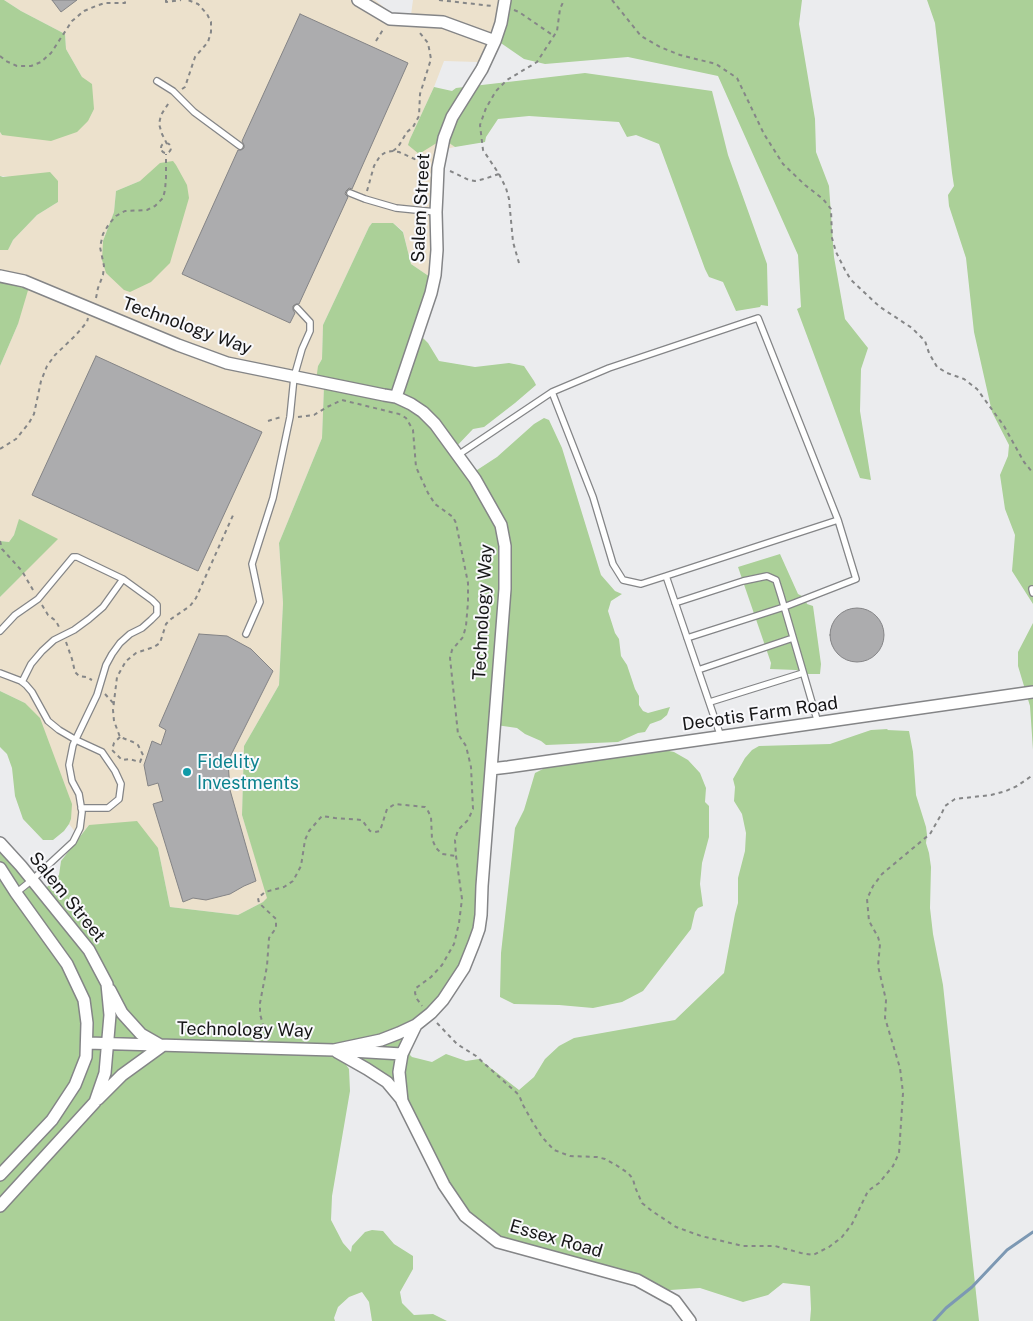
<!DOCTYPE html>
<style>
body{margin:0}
canvas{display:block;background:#ebecee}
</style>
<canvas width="1033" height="1321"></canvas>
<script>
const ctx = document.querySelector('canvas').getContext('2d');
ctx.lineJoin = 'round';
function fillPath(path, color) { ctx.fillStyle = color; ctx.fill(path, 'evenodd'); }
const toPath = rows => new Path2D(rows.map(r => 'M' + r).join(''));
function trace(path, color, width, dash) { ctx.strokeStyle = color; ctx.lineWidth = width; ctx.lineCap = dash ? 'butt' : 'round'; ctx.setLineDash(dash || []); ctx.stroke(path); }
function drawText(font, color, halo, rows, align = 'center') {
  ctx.font = font + ' "Public Sans",sans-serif'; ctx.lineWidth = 4; ctx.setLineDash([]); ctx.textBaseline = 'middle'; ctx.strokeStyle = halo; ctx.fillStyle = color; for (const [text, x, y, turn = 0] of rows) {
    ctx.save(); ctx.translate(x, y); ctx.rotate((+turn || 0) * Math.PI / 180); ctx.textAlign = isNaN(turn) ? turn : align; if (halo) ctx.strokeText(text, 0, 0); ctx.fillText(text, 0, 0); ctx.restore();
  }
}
const commercial = toPath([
 [4,0,375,0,396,17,411,15,413,0,506,0,495,39,478,62,444,61,434,87,410,139,444,139,455,147,442,150,433,279,411,264,403,231,393,223,372,223,369,227,323,325,322,359,318,366,324,386,322,438,279,543,283,603,279,685,244,746,242,815,268,898,263,902,238,915,170,907,158,848,89,825,79,837,69,824,71,819,25,703,0,691,0,597,57,539,19,520,14,535,9,542,0,541,0,366,18,324,0,274,0,250,8,250,13,240,37,215,58,202,58,181,0,176,0,132,2,135,82,77,66,49,65,34,21,11],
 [140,181,103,241,114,212,116,191]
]);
const green = toPath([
 [0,0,4,0,21,11,65,34,66,49,82,77,92,84,94,109,88,121,77,132,51,141,2,135,0,132],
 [506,0,802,0,799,24,815,119,816,152,829,186,834,257,845,319,868,348,861,369,860,411,871,480,860,478,797,309,801,307,798,255,718,76,628,57,545,64,524,59,495,39],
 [927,0,1033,0,1033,604,1012,571,1015,535,1005,509,1000,475,1008,456,1009,445,992,412,974,332,966,258,949,206,948,195,954,186,952,173,935,23],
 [585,73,712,91,728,155,767,264,768,306,761,305,760,307,736,311,723,282,709,277,705,269,659,144,636,135,627,137,619,122,529,116,498,119,486,137,485,142,455,147,443,139,419,154,408,145,410,139,434,87,452,91,456,88],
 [173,161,176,165,187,185,189,198,170,263,151,282,130,292,124,290,106,273,102,260,103,241,114,212,116,191,140,181,160,163],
 [50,172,58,181,58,202,37,215,13,240,8,250,0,250,0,176,3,177],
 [372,223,393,223,403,232,411,264,433,279,417,332,428,343,439,361,475,367,509,363,524,366,534,381,536,385,515,403,484,427,473,429,454,449,474,472,497,457,534,424,544,418,549,420,562,448,601,575,615,591,622,594,611,601,608,611,615,633,619,639,621,656,627,665,635,689,639,696,639,705,643,711,648,713,670,707,667,715,661,720,650,724,645,732,638,733,618,742,546,745,541,741,525,734,517,728,496,725,479,923,465,965,414,1033,410,1055,412,1057,432,1062,446,1054,466,1061,479,1059,519,1090,534,1077,545,1059,559,1046,574,1038,675,1020,724,973,735,914,738,903,738,878,745,851,746,833,742,814,734,801,735,787,733,779,745,758,752,750,759,746,830,744,871,730,888,729,887,730,909,731,913,752,916,795,926,827,927,835,926,843,929,853,931,867,930,908,933,934,943,985,979,1321,810,1321,811,1309,810,1286,783,1283,768,1295,743,1302,700,1288,670,1290,669,1291,541,1252,482,1231,444,1180,403,1089,335,1049,349,1069,350,1091,332,1196,331,1220,343,1243,351,1252,352,1246,365,1232,372,1230,383,1231,394,1244,413,1256,413,1269,400,1292,402,1303,414,1315,433,1314,447,1321,372,1321,369,1302,362,1292,349,1297,338,1307,334,1318,335,1321,0,1321,0,850,31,887,39,895,59,875,61,861,89,825,137,821,158,848,170,907,238,915,263,902,267,898,242,815,244,746,279,685,283,603,279,543,322,438,324,386,316,381,318,366,322,359,323,325,369,227],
 [0,274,29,287,18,324,0,366],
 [19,519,58,539,0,597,0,541,9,542,14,535],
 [780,554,798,594,804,597,807,604,813,606,821,664,820,674,807,674,796,670,770,669,771,663,738,567],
 [1033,623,1033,750,1030,706,1018,666,1018,652],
 [0,691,25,703,40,718,72,804,71,819,69,824,64,831,53,840,43,840,23,819,15,796,12,768,7,754,0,747],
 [660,749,674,752,688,760,700,773,706,788,705,802,709,806,709,837,702,863,700,884,703,906,698,908,695,912,691,929,643,991,622,1002,593,1008,559,1005,514,1004,500,997,501,953,515,828,524,810,535,773,557,762]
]);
const stream = toPath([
 [934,1321,946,1308,972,1287,1007,1250,1033,1232]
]);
const building = toPath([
 [52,0,77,0,61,12,52,0],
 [300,14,408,63,352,189,349,188,346,191,345,194,348,197,299,304,296,304,293,306,293,310,295,313,290,323,182,274,238,150,241,150,244,148,244,145,242,141,300,14],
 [96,356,262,432,198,571,32,495,96,356],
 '830 635a27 27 0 1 1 54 0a27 27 0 1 1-54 0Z',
 [199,634,227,636,251,649,273,671,228,761,230,790,256,881,244,886,230,894,206,900,193,898,183,902,153,804,163,801,158,783,148,786,144,765,152,741,161,745,166,730,159,726,199,634]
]);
const path = toPath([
 [166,0,166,2,181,0],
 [439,0,492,6],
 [612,0,641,36,660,47,680,55,716,64,737,78,764,134,783,164,805,185,823,199,831,209,832,238,836,252,845,270,851,280,880,307,912,328,925,341,929,353,937,367,947,373,964,379,977,389,1004,426,1024,462,1033,473],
 [514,10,519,12,554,36],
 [376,41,384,28],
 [0,56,6,61,17,66,31,66,41,62,51,53,72,21,84,11,96,6,105,3,125,3,125,0],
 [182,89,185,87,195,57,208,42,211,32,211,22,207,14,198,4,188,0],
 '161 148a5 5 0 1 1 10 0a5 5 0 1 1-10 0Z',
 [167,144,162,134,159,124,161,115,170,101],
 [393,151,398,147,407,132,413,127,419,116,420,94,431,59,428,43,420,33],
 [450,171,469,180,475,181,484,179,499,174],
 [367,191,374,166,380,156,386,152,393,151,399,152,428,165],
 [519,263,513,242,509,199,506,188,499,174,483,150,480,125,486,108,496,91,507,80,537,62,557,31,560,9,564,0],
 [96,298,98,288,103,275,104,266,100,247,103,234,109,224,116,216,125,211,147,210,155,206,163,198,165,190,166,178,166,154],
 [298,417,314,415,327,407,342,400,399,414,406,418,413,430,416,467,428,493,435,504,453,517,456,523,468,583,468,602,466,626,463,637,452,650,450,658,458,734,466,746,471,767,473,809,468,820,458,830,455,840,456,856,462,899,459,923,454,944,442,965,431,977,416,988,415,993,417,999,422,1006],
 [268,421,281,417],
 [0,449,16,439,29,423,34,414,41,381,47,366,55,355,75,336,87,322,88,318],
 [0,541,2,549,22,571,33,590],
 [42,605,48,615,56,621,60,629],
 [66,642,72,659,75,672,79,676,86,677,92,680],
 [105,694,114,704],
 [120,737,114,743,112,750,122,760,129,759,140,762,143,755,138,745,133,742,120,737,114,721,113,710,117,677,126,661,136,653,154,647,160,643,166,624,171,619,190,606,196,598,234,513],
 [437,1023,457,1044,476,1056,519,1095,523,1105,532,1121,542,1137,554,1150,570,1156,597,1157,605,1159,616,1165,628,1173,633,1179,635,1187,642,1203,652,1211,676,1227,701,1236,743,1246,775,1246,801,1253,813,1255,829,1247,842,1237,852,1224,868,1191,879,1183,893,1166,899,1153,903,1093,900,1068,885,1018,886,1000,878,966,880,944,878,937,869,921,867,899,873,886,882,874,930,834,941,815,945,806,955,799,991,795,1006,791,1017,786,1033,775],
 [266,1035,260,1014,260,1003,267,966,269,938,276,928,276,919,259,903,258,898,265,892,284,887,293,881,301,866,305,840,309,831,322,816,335,818,362,820,370,831,375,832,380,831,387,809,395,804,425,807,428,811,431,817,432,839,436,848,442,854,456,856]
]);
const service = toPath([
 [157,81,173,91,194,112,240,146],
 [350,193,365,199,396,208,436,212],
 [552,392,593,497,613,564,623,580,641,584,666,576,721,737],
 [458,455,552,392,609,368,758,318,838,520],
 [666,576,838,520,856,579,784,607,687,638],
 [1032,589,1033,593],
 [675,603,743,581,767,576,776,580,781,596,818,723],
 [0,631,15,615,38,599,73,557,77,557,123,579,152,600,157,605,157,614,151,620,142,628,130,634,120,643,112,654,106,665,97,695,73,745,69,765,72,781,79,794,82,812,80,828,73,842,32,880,16,893],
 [246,634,260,602,252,564,273,498,290,417,294,377,302,349,310,331,310,322,297,308],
 [698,670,793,638],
 [0,673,21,681,26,685,32,692,48,721,59,730,76,740,102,752,115,771,121,784,119,799,108,808,81,808],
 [22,682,31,664,42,651,54,640,74,630,89,619,103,607,123,579],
 [710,702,803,673]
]);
const minor = toPath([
 [358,0,390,19,443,22,495,41],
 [0,276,24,281,178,345,227,363,384,395,396,397,411,404,423,412,435,424,475,479,501,525,505,546,505,589,482,886,481,915,479,929,474,943,464,968,443,1000,431,1013,416,1025,399,1033,381,1040,334,1050],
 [396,397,431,293,435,275,437,250,436,212,437,192,438,168,444,138,452,117,482,69,495,41,501,23,505,0],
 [491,769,508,767,1033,692],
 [0,843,21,866,89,950,107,984,110,1015,105,1073,95,1102,0,1206],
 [0,868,16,893,67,964,84,1000,87,1023,86,1057,75,1085,52,1120,0,1175],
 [416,1025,402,1054,399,1072,402,1101,444,1185,465,1216,498,1242,637,1280,675,1301,690,1321],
 [87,1043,334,1050,402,1054],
 [337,1052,367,1069,387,1082,402,1100],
 [98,1099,122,1075,162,1046,141,1034,122,1013,110,990]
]);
const markers = [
 [187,772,5,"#0f9aa8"]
];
const streetNames = [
 ["Salem Street",421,208,-87],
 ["Technology Way",187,326,20],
 ["Technology Way",483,612,-87],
 ["Decotis Farm Road",760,714,-8],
 ["Salem Street",67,897,51],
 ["Technology Way",245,1030,1],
 ["Essex Road",556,1239,16]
];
const cultureNames = [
 ["Fidelity",197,762],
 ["Investments",197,783]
];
fillPath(commercial, '#ece1cc');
fillPath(green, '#abd098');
trace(stream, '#7c98b3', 3);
fillPath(building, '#acacae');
trace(building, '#848486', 1);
trace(service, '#848587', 8);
trace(minor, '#848587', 14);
trace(path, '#858687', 2, [4, 4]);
trace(service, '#fff', 5.5);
trace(minor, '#fff', 11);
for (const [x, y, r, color] of markers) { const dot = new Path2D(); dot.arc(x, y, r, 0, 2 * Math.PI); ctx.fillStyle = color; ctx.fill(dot); trace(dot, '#f9f9fc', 2); }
drawText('18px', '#161617', '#f9f9fc', streetNames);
drawText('18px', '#0d838f', '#f9f9fc', cultureNames, 'left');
</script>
